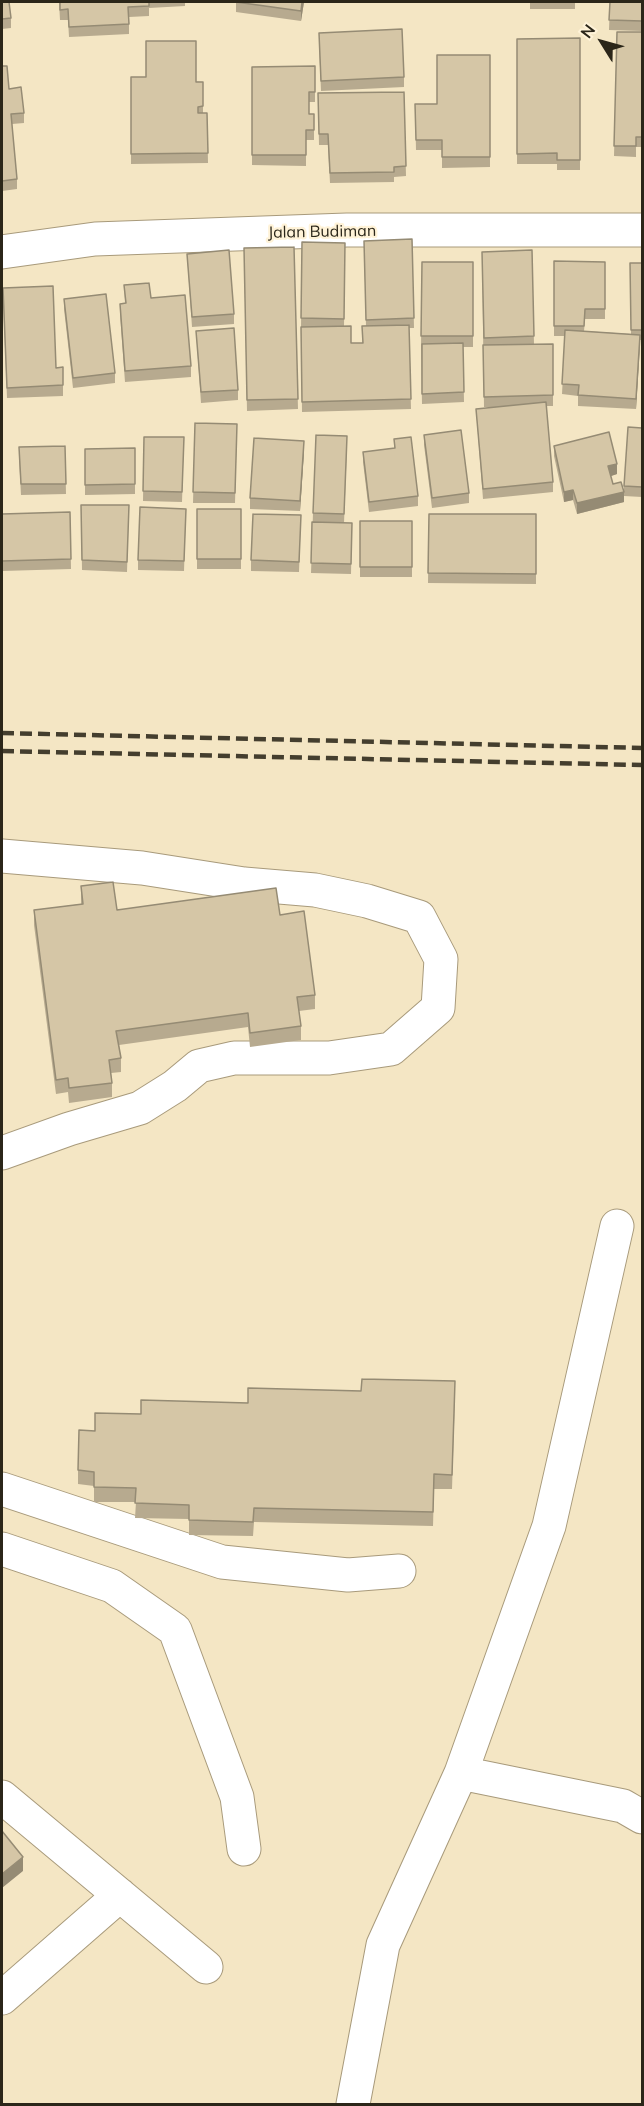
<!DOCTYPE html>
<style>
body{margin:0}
#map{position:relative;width:644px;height:2106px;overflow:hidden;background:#f4e6c4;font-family:Mulish,sans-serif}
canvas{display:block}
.frame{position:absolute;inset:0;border:3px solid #2b2619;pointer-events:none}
.north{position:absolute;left:572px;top:12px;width:60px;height:60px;-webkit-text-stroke:4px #fff3d8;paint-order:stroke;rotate:307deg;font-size:16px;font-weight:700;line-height:24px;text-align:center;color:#2b2619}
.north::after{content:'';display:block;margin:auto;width:21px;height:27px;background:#2b2619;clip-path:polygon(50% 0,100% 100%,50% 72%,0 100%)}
</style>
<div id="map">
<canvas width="644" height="2106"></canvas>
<div class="frame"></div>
<div class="north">N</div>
</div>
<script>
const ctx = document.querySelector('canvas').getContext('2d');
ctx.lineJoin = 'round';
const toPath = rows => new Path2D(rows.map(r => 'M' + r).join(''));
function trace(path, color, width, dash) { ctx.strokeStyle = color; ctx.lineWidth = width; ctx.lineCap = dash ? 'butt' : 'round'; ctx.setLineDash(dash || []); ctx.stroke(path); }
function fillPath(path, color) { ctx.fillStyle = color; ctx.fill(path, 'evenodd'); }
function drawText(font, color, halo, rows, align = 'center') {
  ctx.font = font + ' Mulish,sans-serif'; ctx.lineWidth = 4.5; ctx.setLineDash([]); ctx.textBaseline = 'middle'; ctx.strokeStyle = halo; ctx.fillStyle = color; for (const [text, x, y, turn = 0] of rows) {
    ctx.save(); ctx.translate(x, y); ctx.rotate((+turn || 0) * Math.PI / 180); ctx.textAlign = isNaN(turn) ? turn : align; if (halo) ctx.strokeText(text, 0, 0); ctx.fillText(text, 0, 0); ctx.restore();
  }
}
const minor = toPath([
 [2,252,95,239,347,230,642,230],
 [2,856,142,868,244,884,315,890,367,901,419,917,441,959,438,1008,391,1049,329,1058,234,1058,199,1066,175,1086,140,1108,69,1129,2,1153],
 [2,1489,222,1562,348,1575,399,1571],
 [2,1549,112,1586,175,1630,237,1797,244,1849],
 [461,1773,623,1806,642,1817],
 [2,1797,206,1967],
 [2,1998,120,1895],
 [353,2104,383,1945,461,1773,549,1526,617,1226]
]);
const rail = toPath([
 [2,733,642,748],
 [2,751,642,765]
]);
const wall = toPath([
 [2,2,11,18,11,28,2,29],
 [59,2,185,2,185,6,149,8,149,16,129,17,129,34,69,37,68,20,60,20],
 [236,2,304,2,301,21,236,12],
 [530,2,592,2,592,3,575,3,575,9,530,9],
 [610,2,642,2,642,31,609,30],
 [617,32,642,32,642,147,636,147,636,157,614,156],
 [580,38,580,170,557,170,557,164,517,164,517,39],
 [319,43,404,77,404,87,321,91],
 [490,55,490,167,442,168,442,150,416,150,415,104,437,104],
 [2,66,9,89,24,113,24,123,12,124,17,179,17,189,2,191],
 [315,66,315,102,309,102,309,114,314,114,314,140,306,140,306,166,252,165,252,67],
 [131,77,203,82,203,113,207,113,208,163,131,164],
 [404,92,406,176,394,177,394,182,330,183,328,145,319,145,318,93],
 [412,239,414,328,409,328,411,409,302,412,301,328,302,242,345,243,344,326,351,343,362,343,366,326,364,241],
 [294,247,298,409,247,411,244,248],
 [532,250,534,344,553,344,553,406,546,406,553,482,553,492,483,499,476,409,499,407,484,407,482,252],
 [187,254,234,314,234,324,192,327],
 [554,261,605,262,605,319,585,319,584,331,631,334,630,263,642,263,642,340,640,340,636,409,578,406,578,396,562,394,565,336,554,336],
 [422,262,473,262,473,347,463,347,464,402,422,404,421,347],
 [124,285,151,298,191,366,191,377,125,382,120,314,120,304,125,303],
 [3,298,56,368,63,367,63,396,7,398],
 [64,299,115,373,115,383,73,388,64,309],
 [196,331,238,390,238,400,201,403],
 [195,423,237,424,235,503,193,503],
 [642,428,642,497,624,496,624,486],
 [424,435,469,493,469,503,432,508,424,445],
 [144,437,184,437,182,502,143,501],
 [394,439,418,496,418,506,369,512,363,462,363,452,394,448],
 [65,446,66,494,21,495,19,457],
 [347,446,344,523,352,523,351,574,311,573,313,513],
 [554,446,617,474,611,476,613,484,624,502,577,514,573,500,564,502,554,456],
 [135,448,135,494,85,495,85,449],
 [304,451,300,511,250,509,250,498],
 [81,505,129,505,127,572,82,570],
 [186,509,184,571,138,570,138,560],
 [197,509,241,509,241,569,197,569],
 [70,512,71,569,2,571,2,514],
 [429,514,536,514,536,584,428,583],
 [301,515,299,572,251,571,251,560],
 [360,521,412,521,412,577,360,577],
 [81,886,117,910,280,915,315,995,315,1009,299,1011,301,1026,301,1040,250,1047,248,1027,119,1045,121,1058,121,1072,111,1073,112,1083,112,1097,69,1103,68,1092,56,1094,34,925,34,910,81,904],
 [455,1395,452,1489,434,1489,433,1526,254,1522,253,1536,189,1535,189,1519,135,1518,136,1502,94,1502,94,1486,78,1484,78,1470,95,1431,141,1414,248,1403]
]);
const shadedWall = toPath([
 [302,2,304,2,301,21,301,11],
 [640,335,640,345,636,409,636,399],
 [304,441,304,451,300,511,300,501],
 [617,464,617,474,608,477,608,466],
 [573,490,573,500,564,502,564,492],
 [624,492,624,502,577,514,577,503],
 [23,1857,23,1871,2,1888,2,1874]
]);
const building = toPath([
 [2,2,9,2,11,18,2,19,2,2],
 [60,2,149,2,149,6,128,7,129,24,69,27,68,9,60,10,60,2],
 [236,2,302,2,301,11,236,2],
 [610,2,642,2,642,21,609,20,610,2],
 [402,29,404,77,321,81,319,33,402,29],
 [617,32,642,32,642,137,636,137,636,146,614,146,617,32],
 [580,38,580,160,557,160,557,153,517,154,517,39,580,38],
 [146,41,196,41,196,82,203,82,203,106,198,107,198,113,207,113,208,153,131,154,131,77,146,77,146,41],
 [437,55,490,55,490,157,442,157,442,140,416,140,415,104,437,104,437,55],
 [2,66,7,66,9,89,21,87,24,113,11,114,17,179,2,181,2,66],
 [315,66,315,92,309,92,309,114,314,114,314,130,306,130,306,155,252,155,252,67,315,66],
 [404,92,406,166,394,167,394,172,330,173,328,134,319,134,318,93,404,92],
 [412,239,414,318,366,320,364,241,412,239],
 [302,242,345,243,344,319,301,318,302,242],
 [294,247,298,399,247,400,244,248,294,247],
 [229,250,234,314,192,317,187,254,229,250],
 [532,250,534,336,484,338,482,252,532,250],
 [554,261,605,262,605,309,585,309,584,326,554,326,554,261],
 [422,262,473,262,473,336,421,336,422,262],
 [630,263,642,263,642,330,631,330,630,263],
 [149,283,151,298,185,295,191,366,125,371,120,304,126,303,124,285,149,283],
 [53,286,56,368,63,367,63,385,7,388,3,288,53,286],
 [106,294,115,373,73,378,64,299,106,294],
 [409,325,411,399,302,402,301,327,351,326,351,343,363,343,362,326,409,325],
 [234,328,238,390,201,392,196,331,234,328],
 [565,330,640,335,636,399,578,395,579,385,562,384,565,330],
 [463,343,464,392,422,394,422,344,463,343],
 [553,344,553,395,484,397,483,345,553,344],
 [546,402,553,482,483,489,476,409,546,402],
 [195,423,237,424,235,493,193,492,195,423],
 [628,427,642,428,642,487,624,486,628,427],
 [461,430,469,493,432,498,424,435,461,430],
 [609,432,617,464,608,466,613,484,621,482,624,492,577,503,573,490,564,492,554,446,609,432],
 [316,435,347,436,344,514,313,513,316,435],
 [144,437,184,437,182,492,143,491,144,437],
 [411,437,418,496,369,502,363,452,395,448,394,439,411,437],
 [254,438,304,441,300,501,250,498,254,438],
 [65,446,66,484,21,484,19,447,65,446],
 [135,448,135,484,85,485,85,449,135,448],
 [81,505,129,505,127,562,82,560,81,505],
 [140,507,186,509,184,561,138,560,140,507],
 [197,509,241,509,241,559,197,559,197,509],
 [70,512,71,559,2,561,2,514,70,512],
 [253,514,301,515,299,562,251,560,253,514],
 [429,514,536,514,536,574,428,573,429,514],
 [360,521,412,521,412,567,360,567,360,521],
 [312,522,352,523,351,564,311,563,312,522],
 [113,882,117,910,276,888,280,915,304,911,315,995,297,997,301,1026,250,1033,248,1013,116,1031,121,1058,109,1060,112,1083,69,1088,68,1078,56,1080,34,910,83,904,81,886,113,882],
 [362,1379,455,1381,452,1475,434,1474,433,1512,254,1508,253,1522,189,1520,189,1505,135,1503,136,1488,94,1487,94,1472,78,1470,79,1430,95,1431,95,1413,141,1414,141,1400,248,1403,248,1388,361,1391,362,1379],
 [2,1831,23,1857,2,1874,2,1831]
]);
const streetNames = [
 ["Jalan Budiman",322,232,-1]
];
trace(minor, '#a89a7b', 35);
trace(minor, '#fff', 33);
trace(rail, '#443e2e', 4.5, [12, 6]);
fillPath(wall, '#b7aa8f');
fillPath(shadedWall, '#958b74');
fillPath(building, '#d5c6a6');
trace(building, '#958b74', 1.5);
drawText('16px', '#2b2619', '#fff3d8', streetNames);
</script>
